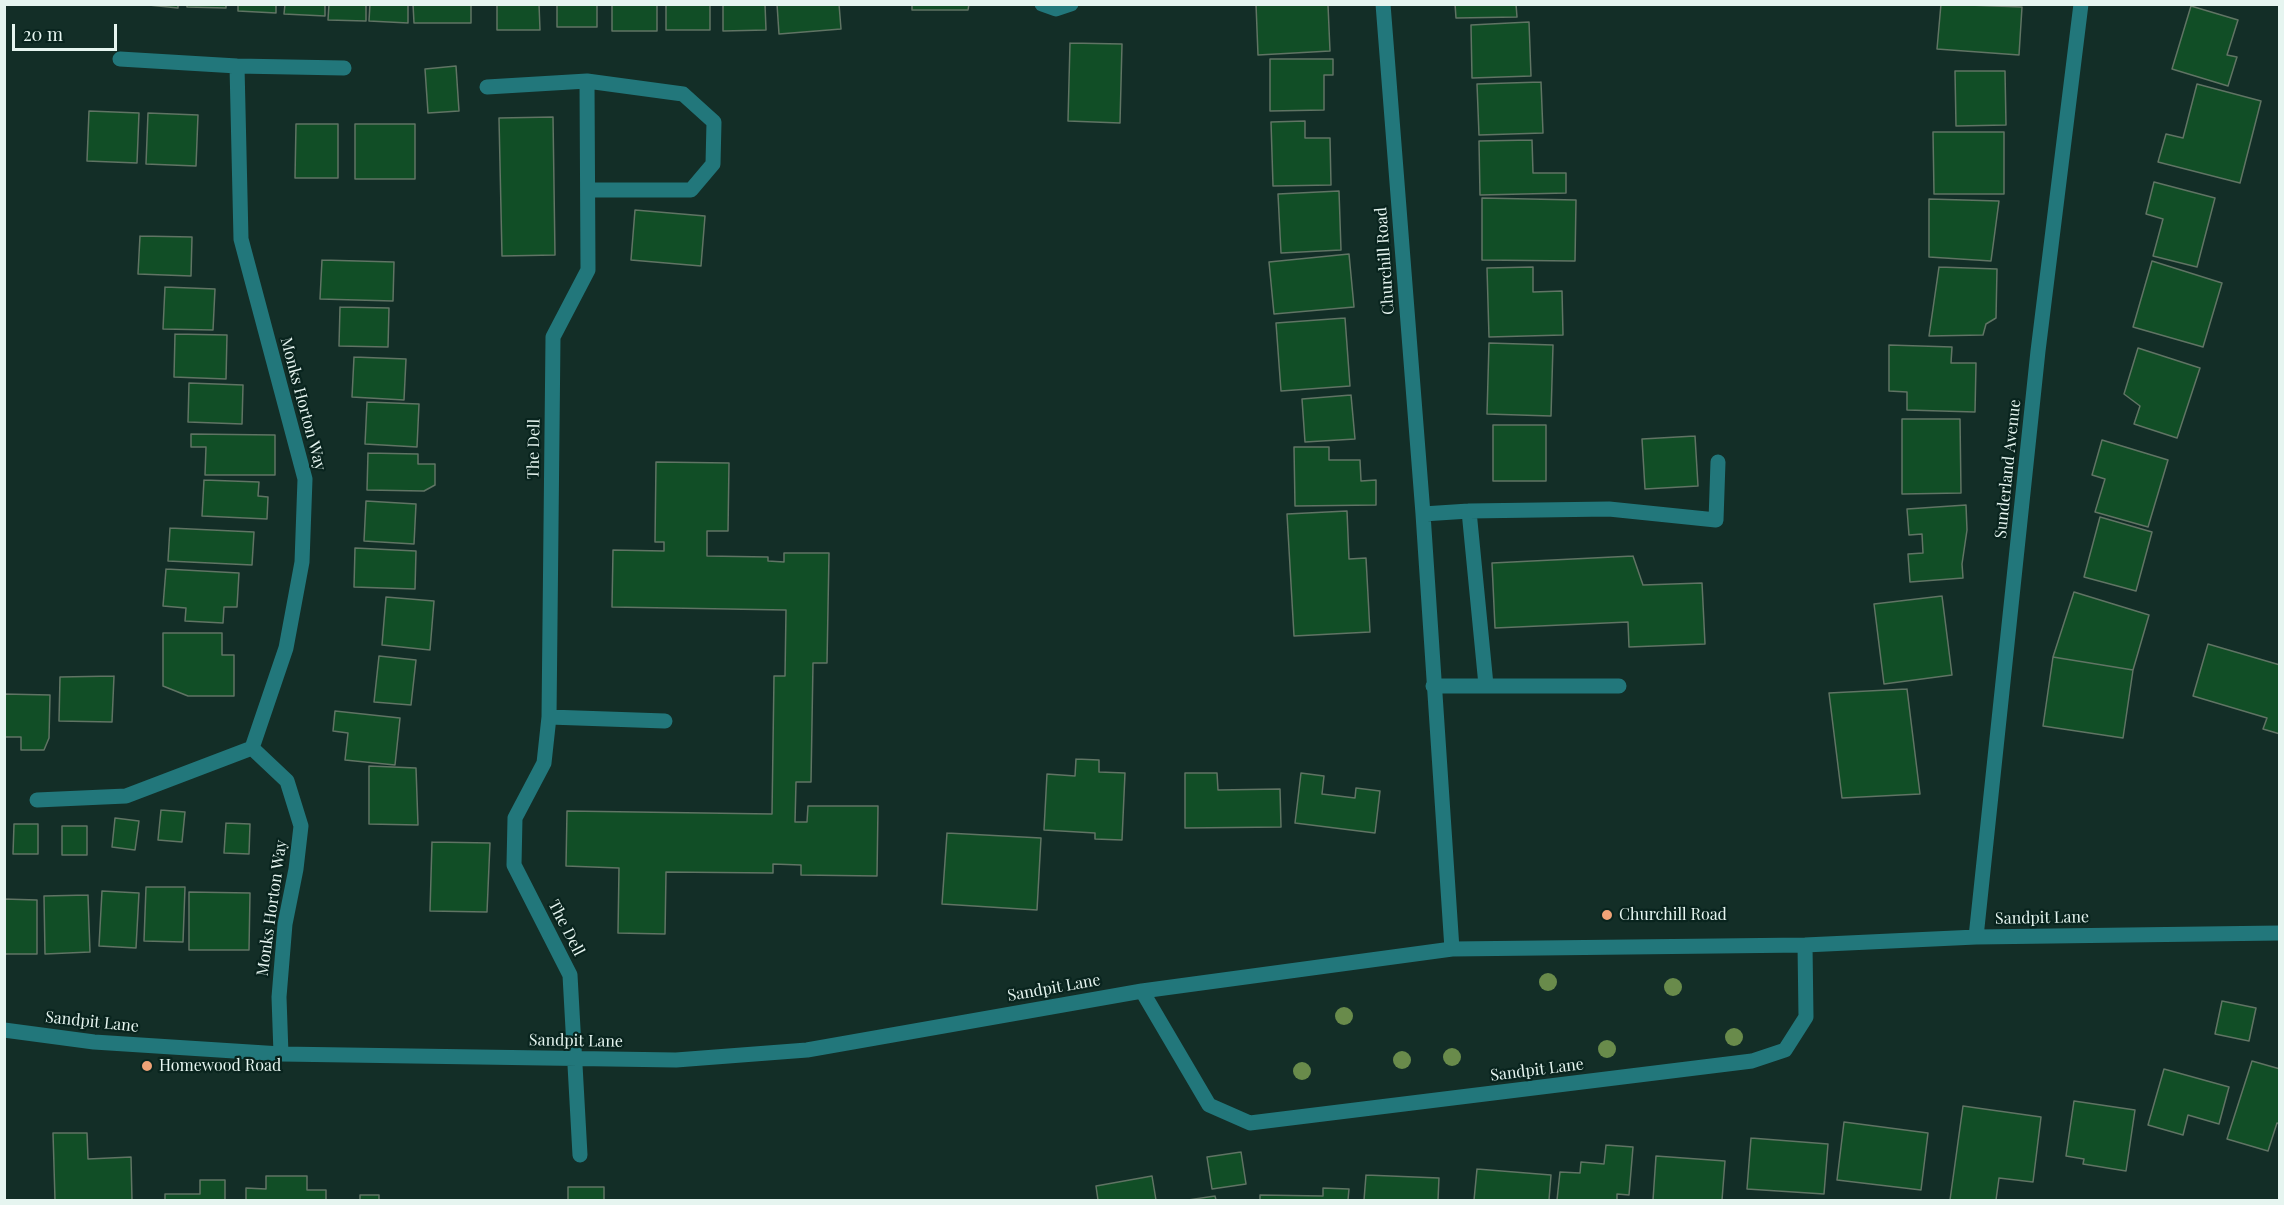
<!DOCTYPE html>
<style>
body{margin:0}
#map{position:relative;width:2284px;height:1205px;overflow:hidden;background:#132e27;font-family:"Playfair Display",serif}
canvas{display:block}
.frame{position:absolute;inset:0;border:6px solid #e6f5f0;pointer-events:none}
.scale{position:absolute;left:12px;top:24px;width:105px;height:27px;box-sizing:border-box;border:3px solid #e6f5f0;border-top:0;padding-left:8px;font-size:18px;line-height:21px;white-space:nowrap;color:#e6f5f0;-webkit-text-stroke:4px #09241e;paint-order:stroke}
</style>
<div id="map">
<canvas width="2284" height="1205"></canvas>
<div class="frame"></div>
<div class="scale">20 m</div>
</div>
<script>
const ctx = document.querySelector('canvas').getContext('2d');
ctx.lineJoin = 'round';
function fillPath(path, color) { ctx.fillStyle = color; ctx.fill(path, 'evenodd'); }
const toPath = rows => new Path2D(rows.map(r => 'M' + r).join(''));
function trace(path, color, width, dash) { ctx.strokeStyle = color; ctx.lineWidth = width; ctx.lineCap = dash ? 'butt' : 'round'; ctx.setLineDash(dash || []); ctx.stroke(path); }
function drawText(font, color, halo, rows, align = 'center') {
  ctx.font = font + ' "Playfair Display",serif'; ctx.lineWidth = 4.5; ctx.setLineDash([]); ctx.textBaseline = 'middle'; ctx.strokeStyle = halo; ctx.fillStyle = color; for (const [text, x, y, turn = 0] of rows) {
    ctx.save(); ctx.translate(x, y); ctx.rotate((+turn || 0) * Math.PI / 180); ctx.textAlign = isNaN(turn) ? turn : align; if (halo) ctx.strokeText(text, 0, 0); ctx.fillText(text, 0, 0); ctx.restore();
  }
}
const building = toPath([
 [139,4,178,4,178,8,139,4],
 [187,4,226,4,226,8,187,7,187,4],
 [238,4,276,4,276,13,238,11,238,4],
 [285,4,325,4,325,16,284,14,285,4],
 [329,4,366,4,366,21,328,20,329,4],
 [370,4,408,4,408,23,369,21,370,4],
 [413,4,471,4,471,23,414,23,413,4],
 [497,4,539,4,540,30,497,30,497,4],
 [557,4,597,4,597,27,557,27,557,4],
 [612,4,657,4,657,31,612,31,612,4],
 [666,4,710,4,710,30,666,30,666,4],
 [723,4,765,4,766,30,723,31,723,4],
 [777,4,839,4,841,29,779,34,777,4],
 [912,4,969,4,968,10,912,10,912,4],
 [1256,4,1328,5,1330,51,1258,55,1256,4],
 [1455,4,1516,4,1517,17,1456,18,1455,4],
 [1941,4,2022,7,2019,55,1937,49,1941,4],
 [2191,6,2238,20,2227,55,2237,57,2228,86,2172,69,2191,6],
 [1529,22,1531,76,1472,78,1471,25,1529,22],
 [1070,43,1122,44,1120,123,1068,121,1070,43],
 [1270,59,1333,59,1333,75,1324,75,1324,110,1270,111,1270,59],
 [456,66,459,111,428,113,425,69,456,66],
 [1955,71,2005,71,2006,125,1956,126,1955,71],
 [1541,82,1543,133,1479,135,1477,84,1541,82],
 [2197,84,2261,101,2240,183,2158,162,2166,134,2183,138,2197,84],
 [89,111,139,113,137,163,87,161,89,111],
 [148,113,198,115,196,166,146,164,148,113],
 [553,117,555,255,502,256,499,118,553,117],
 [1305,121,1305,138,1330,138,1331,185,1273,186,1271,122,1305,121],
 [296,124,338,124,338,178,295,178,296,124],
 [355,124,415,124,415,179,355,179,355,124],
 [1933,132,2004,132,2004,194,1934,194,1933,132],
 [1532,140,1533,173,1566,173,1566,193,1480,195,1479,141,1532,140],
 [2154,182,2215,198,2197,267,2153,256,2163,219,2146,214,2154,182],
 [1339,191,1341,250,1281,253,1278,194,1339,191],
 [1482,198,1576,200,1575,261,1482,260,1482,198],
 [1929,199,1999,201,1991,261,1929,257,1929,199],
 [635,210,705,216,701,266,631,260,635,210],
 [140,236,192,237,191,276,138,274,140,236],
 [1349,254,1354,307,1274,314,1269,262,1349,254],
 [322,260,394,262,393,301,320,299,322,260],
 [2152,261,2222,283,2203,347,2133,327,2152,261],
 [1533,267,1533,292,1562,291,1563,335,1489,337,1487,268,1533,267],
 [1939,267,1997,269,1996,318,1986,324,1983,335,1929,336,1939,267],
 [165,287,215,289,213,330,163,329,165,287],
 [340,307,389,308,388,347,339,346,340,307],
 [1345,318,1350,386,1281,391,1276,323,1345,318],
 [175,334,227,335,226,379,174,377,175,334],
 [1489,343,1553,345,1551,416,1487,414,1489,343],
 [1889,345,1952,347,1951,363,1976,363,1975,412,1907,410,1907,392,1889,391,1889,345],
 [2138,348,2200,368,2177,438,2134,424,2140,406,2124,394,2138,348],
 [354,357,406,359,404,400,352,397,354,357],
 [189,383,243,385,242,424,188,422,189,383],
 [1351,395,1355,439,1305,442,1302,399,1351,395],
 [367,402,419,404,417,447,365,444,367,402],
 [1902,419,1960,419,1961,493,1902,494,1902,419],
 [1493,425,1546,425,1546,481,1493,481,1493,425],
 [191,434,275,435,275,475,205,475,206,447,191,447,191,434],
 [1695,436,1698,486,1645,489,1642,439,1695,436],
 [2102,440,2168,460,2148,527,2095,512,2105,479,2092,475,2102,440],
 [1294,447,1329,447,1329,460,1360,460,1361,481,1376,480,1376,505,1295,506,1294,447],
 [368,453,418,454,418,464,435,464,435,485,424,491,367,490,368,453],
 [656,462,729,463,728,531,707,531,707,556,768,557,768,561,784,562,784,553,829,553,827,663,813,663,811,782,796,782,795,822,807,822,808,806,878,806,877,876,801,875,801,865,773,864,773,873,666,872,665,934,618,933,619,868,566,866,567,811,772,814,774,676,785,676,786,610,612,607,613,550,664,551,664,542,655,542,656,462],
 [204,480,259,482,258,496,268,497,267,519,202,516,204,480],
 [366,501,416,504,414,544,364,541,366,501],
 [1966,505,1967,530,1962,564,1963,578,1910,582,1908,554,1923,553,1922,534,1909,535,1907,509,1966,505],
 [1347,511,1349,559,1366,558,1370,632,1294,636,1287,514,1347,511],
 [2100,517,2152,532,2136,591,2084,577,2100,517],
 [170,528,254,532,252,565,168,561,170,528],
 [355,548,416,551,415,589,354,587,355,548],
 [1633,556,1643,585,1702,583,1705,644,1629,647,1628,622,1495,628,1492,563,1633,556],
 [166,569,239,573,237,607,224,607,223,623,185,621,186,608,163,606,166,569],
 [2074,592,2149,615,2133,670,2053,657,2074,592],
 [1942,596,1952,675,1884,684,1874,604,1942,596],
 [386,597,434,601,430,650,382,645,386,597],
 [163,633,222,633,222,655,234,655,234,696,188,696,163,686,163,633],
 [2208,644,2280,665,2280,734,2263,729,2267,718,2193,696,2208,644],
 [379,656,416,660,411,705,374,702,379,656],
 [2053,657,2133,670,2123,738,2043,726,2053,657],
 [114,676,112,722,59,721,60,677,114,676],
 [1907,689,1920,794,1842,798,1829,693,1907,689],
 [4,694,50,695,49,738,44,750,21,750,21,737,4,737,4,694],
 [335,711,400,718,395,765,345,760,348,733,333,731,335,711],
 [1076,759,1099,760,1099,772,1125,773,1122,840,1095,839,1095,833,1044,830,1047,774,1075,776,1076,759],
 [369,766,416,768,418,825,369,824,369,766],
 [1185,773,1217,773,1218,790,1280,789,1281,827,1185,828,1185,773],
 [1301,773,1324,776,1322,794,1355,798,1356,788,1380,791,1375,833,1295,823,1301,773],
 [161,810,185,812,182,842,158,840,161,810],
 [115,818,139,821,135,850,112,847,115,818],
 [226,823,250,824,249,854,224,853,226,823],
 [14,824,38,824,38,854,13,854,14,824],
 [62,826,87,826,87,855,62,855,62,826],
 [947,833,1041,838,1037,910,942,904,947,833],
 [432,842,490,843,487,912,430,911,432,842],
 [146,887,185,887,183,942,144,941,146,887],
 [102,891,139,893,136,948,99,946,102,891],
 [189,892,250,893,249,950,189,950,189,892],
 [88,895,90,952,45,954,44,896,88,895],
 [4,899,37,900,37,954,4,954,4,899],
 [2222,1001,2256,1008,2249,1041,2215,1034,2222,1001],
 [2252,1061,2280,1069,2280,1124,2277,1123,2268,1151,2227,1139,2252,1061],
 [2164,1069,2229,1087,2219,1124,2188,1115,2183,1135,2148,1125,2164,1069],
 [2074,1101,2135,1110,2126,1171,2083,1164,2084,1159,2066,1156,2074,1101],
 [1963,1106,2041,1117,2033,1182,1999,1178,1996,1200,1950,1200,1963,1106],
 [1844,1122,1928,1133,1921,1190,1837,1180,1844,1122],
 [53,1133,87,1133,88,1159,131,1157,132,1200,55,1200,53,1133],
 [1751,1138,1828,1144,1824,1194,1747,1189,1751,1138],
 [1606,1145,1633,1147,1629,1195,1617,1194,1617,1200,1557,1200,1560,1172,1580,1173,1581,1162,1604,1164,1606,1145],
 [1241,1152,1246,1184,1212,1189,1207,1157,1241,1152],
 [1656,1156,1725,1161,1722,1200,1653,1200,1656,1156],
 [1477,1169,1551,1175,1549,1200,1474,1200,1477,1169],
 [1366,1175,1439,1178,1438,1200,1364,1200,1366,1175],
 [266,1176,307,1176,307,1190,326,1190,326,1200,246,1200,246,1188,266,1189,266,1176],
 [1152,1176,1156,1200,1098,1200,1096,1186,1152,1176],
 [200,1180,225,1180,225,1200,165,1200,165,1194,200,1194,200,1180],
 [568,1187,604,1187,604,1200,568,1200,568,1187],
 [1323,1188,1349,1189,1348,1200,1260,1200,1260,1195,1323,1196,1323,1188],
 [360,1195,379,1195,379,1200,360,1200,360,1195],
 [1215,1196,1216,1200,1188,1200,1215,1196]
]);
const minor = toPath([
 [1042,4,1056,9,1071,4],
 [1383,4,1423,514,1452,949],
 [120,59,237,66,344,68],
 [487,87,587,81,683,94,714,122,713,164,691,190,589,190],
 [1423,514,1469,511],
 [1486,685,1469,511,1609,509,1716,520,1718,462],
 [1433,686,1619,686],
 [549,717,665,721],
 [252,748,287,781,301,826,296,869,285,924,279,997,281,1054],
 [37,800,126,796,252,748,286,648,302,562,305,479,241,239,237,66],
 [1976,937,2038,351,2081,4],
 [1142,991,1209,1105,1250,1123,1752,1061,1785,1050,1806,1017,1805,945],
 [4,1030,94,1042,281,1054,676,1060,807,1050,1142,991,1452,949,1805,945,1976,937,2280,933],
 [580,1155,570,975,514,865,515,818,544,763,549,717,553,337,588,270,587,81]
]);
const trees = [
 [1548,982],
 [1673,987],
 [1344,1016],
 [1734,1037],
 [1607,1049],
 [1452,1057],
 [1402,1060],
 [1302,1071]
];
const markers = [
 [1607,915,6,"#efa377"],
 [147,1066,6,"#efa377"]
];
const streetNames = [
 ["Churchill Road",1385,261,-94],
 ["Monks Horton Way",303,404,75],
 ["The Dell",534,449,-89],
 ["Sunderland Avenue",2008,469,-84],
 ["Monks Horton Way",272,908,-82],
 ["Sandpit Lane",2042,918,-1],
 ["The Dell",566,928,63],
 ["Sandpit Lane",1054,988,-10],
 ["Sandpit Lane",92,1022,6],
 ["Sandpit Lane",576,1041,1],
 ["Sandpit Lane",1537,1070,-7]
];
const poiNames = [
 ["Churchill Road",1619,915],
 ["Homewood Road",159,1066]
];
fillPath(building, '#114e26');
trace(building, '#607464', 1.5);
trace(minor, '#22777b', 15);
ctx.fillStyle = '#698b4b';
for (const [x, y] of trees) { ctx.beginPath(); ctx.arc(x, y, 9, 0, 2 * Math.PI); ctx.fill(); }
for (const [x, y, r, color] of markers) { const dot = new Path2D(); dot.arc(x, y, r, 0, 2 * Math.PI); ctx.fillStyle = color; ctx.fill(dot); trace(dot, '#09241e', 2); }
drawText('16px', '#e6f5f0', '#09241e', streetNames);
drawText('16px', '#e6f5f0', '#09241e', poiNames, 'left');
</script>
